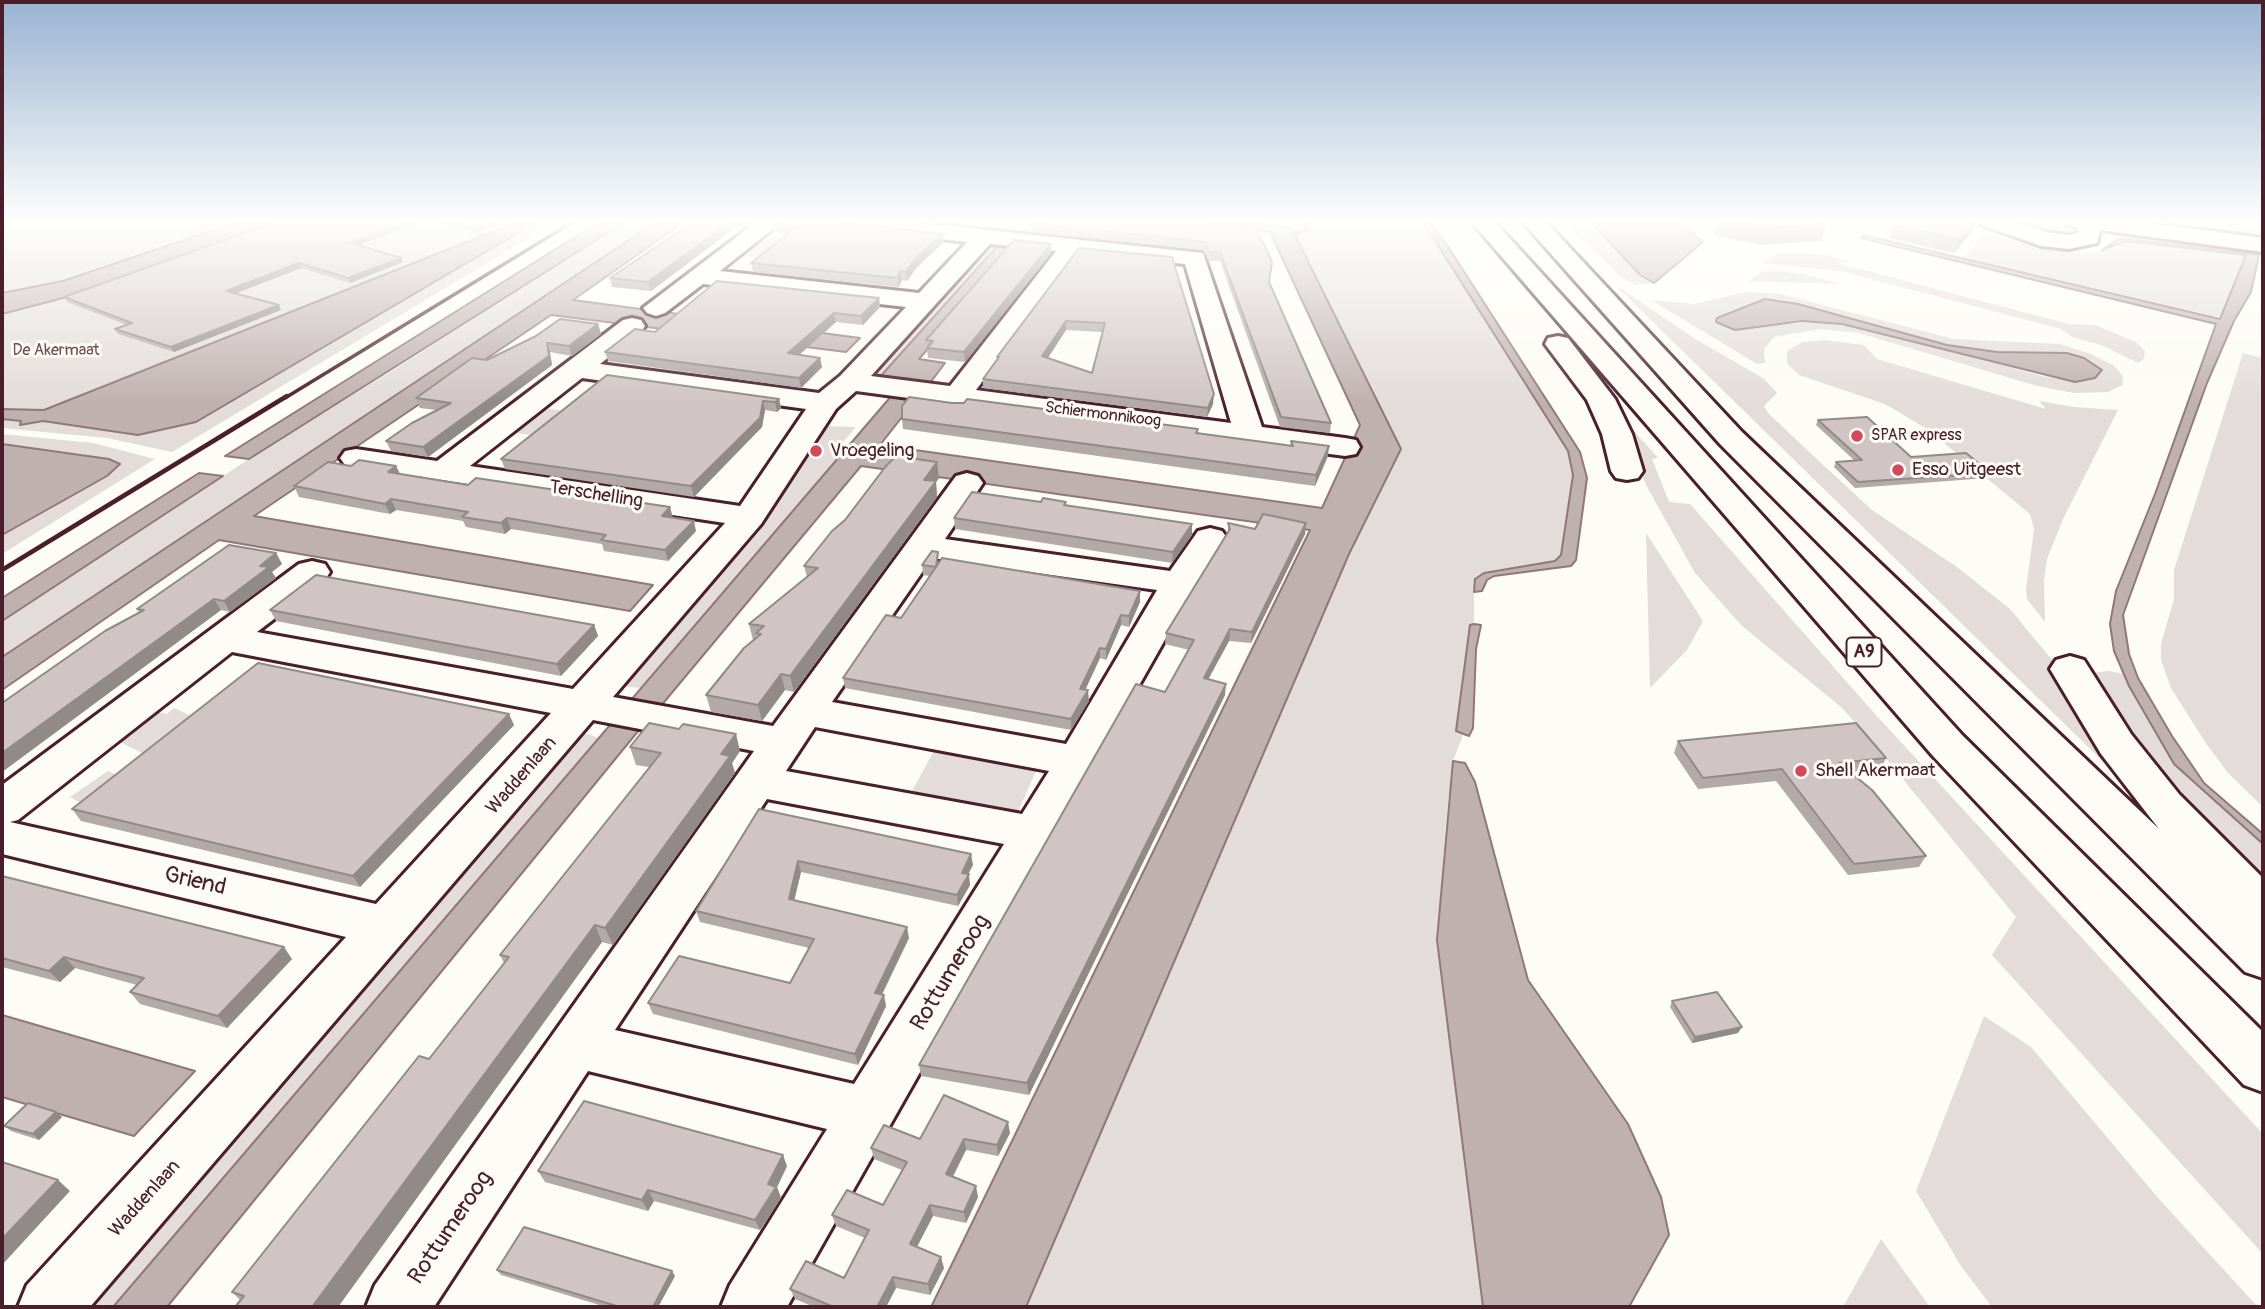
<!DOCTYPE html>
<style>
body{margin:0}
#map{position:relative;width:2265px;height:1309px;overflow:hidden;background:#fdfcf7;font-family:Pangolin,sans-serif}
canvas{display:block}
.frame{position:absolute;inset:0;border:4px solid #4a1f2b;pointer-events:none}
</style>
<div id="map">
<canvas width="2265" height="1309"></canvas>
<div class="frame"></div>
</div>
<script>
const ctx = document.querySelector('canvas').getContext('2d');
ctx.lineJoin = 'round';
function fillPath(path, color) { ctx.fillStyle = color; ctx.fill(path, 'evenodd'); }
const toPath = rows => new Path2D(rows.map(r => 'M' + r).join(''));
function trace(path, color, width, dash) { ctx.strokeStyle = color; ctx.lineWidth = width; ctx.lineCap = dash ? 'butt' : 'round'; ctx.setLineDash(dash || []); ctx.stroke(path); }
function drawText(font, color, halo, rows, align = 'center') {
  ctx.font = font + ' Pangolin,sans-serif'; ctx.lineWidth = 6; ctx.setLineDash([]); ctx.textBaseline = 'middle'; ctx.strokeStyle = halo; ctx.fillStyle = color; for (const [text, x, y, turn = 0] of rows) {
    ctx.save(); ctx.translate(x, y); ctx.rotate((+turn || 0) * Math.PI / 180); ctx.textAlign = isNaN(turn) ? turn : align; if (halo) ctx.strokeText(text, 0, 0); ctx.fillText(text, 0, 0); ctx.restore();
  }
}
const green = toPath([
 [2,220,270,220,2,303],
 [288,220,522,220,44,410,2,409,2,314,90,291],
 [540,220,559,220,172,452,107,438,2,428,2,419,21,421,21,425,43,421,138,435,196,422],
 [627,220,659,220,2,657,2,621,249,459,392,371],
 [1306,220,1422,220,1569,451,1573,475,1561,555,1555,561,1484,573,1474,588,1474,624,1470,626,1456,730,1463,735,1453,761,1446,822,1437,940,1483,1307,1026,1307,1349,554,1401,449,1295,234,1310,229],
 [1562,220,1589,220,1640,275,1654,283,1635,285,1620,276],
 [1998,220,2028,220,2075,227,2082,229,2081,238,2025,230],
 [2183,220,2263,220,2263,237,2183,226],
 [1985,234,2058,251,2087,253,2117,247,2126,241,2247,255,2222,316,2214,316,1963,258],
 [759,236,792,238,766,258,735,255],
 [984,245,997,246,878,379,870,378,866,374],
 [1778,253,1820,254,1852,262,1837,263,2069,324,2095,325,2136,342,2145,351,2144,359,2138,363,2101,345,2072,337,2061,329,1840,271,1762,263],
 [1776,271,1804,274,1840,284,1747,281,1762,272],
 [1614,284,1697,340,1763,378,1777,393,1764,406,1768,413,1820,462,1872,510,1957,567,2010,609,2067,678,2124,782],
 [1746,292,1780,294,1954,339,2060,344,2091,354,2113,365,2122,375,2123,385,2108,392,2074,393,2037,386,1859,333,1820,329,1774,337,1764,349,1765,363,1757,364,1651,300,1695,304],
 [1776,299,1947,345,1997,352,2067,353,2101,374,2075,382,2042,376,1873,330,1824,321,1727,329],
 [1825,340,1864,345,1877,359,2046,409,2039,401,2074,407,2118,410,2064,517,2047,559,2044,580,2045,622,2027,599,2026,590,2034,529,2030,514,1927,429,1885,404,1799,375,1787,363,1787,351,1802,342],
 [2243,353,2263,358,2263,807,2228,773,2205,742,2171,688,2161,660,2161,644,2174,599,2174,570],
 [538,407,571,412,541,436,506,432],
 [821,426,856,427,833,454,841,455,641,688,621,686,759,532],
 [1626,426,1633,430,1658,458,1652,459,1669,502,1690,504,1875,714,2263,1134,2263,1254,1992,955,2016,917,1865,733,1841,707,1741,625,1695,573,1646,485],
 [2,434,93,443,155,459,2,554,2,535,107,476,119,464,80,454,2,444],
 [1646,533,1703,621,1687,650,1650,688],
 [2108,671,2125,674,2174,764,2263,844,2263,893,2197,827,2084,674],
 [174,708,200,720,152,758,110,737,145,709,167,714],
 [581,732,599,738,113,1307,77,1307],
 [934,751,1036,771,1013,823,907,800],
 [108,771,125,780,91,809,70,797],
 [1984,1016,2031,1047,2159,1199,2258,1307,1992,1307,1961,1266,1916,1191],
 [1881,1239,1930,1307,1843,1307]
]);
const water = toPath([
 [243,220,287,220,90,291,2,314,2,293,63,281,243,220],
 [522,220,540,220,196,422,138,435,43,421,20,425,21,421,2,419,2,409,44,410,522,220],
 [602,220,628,220,249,459,225,456,602,220],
 [659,220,687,220,573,300,860,338,846,352,551,315,254,516,653,585,630,611,219,540,2,690,2,657,659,220],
 [1151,220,1221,220,1286,227,1296,232,1307,229,1303,220,1306,220,1311,229,1295,235,1401,449,1349,554,1026,1307,931,1307,1310,530,861,466,660,707,631,700,893,394,917,398,880,445,1322,508,1360,425,1270,232,1151,220],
 [1422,220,1428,220,1445,242,1580,452,1587,478,1576,560,1571,566,1494,576,1487,580,1482,591,1474,592,1475,579,1484,573,1555,561,1561,555,1573,475,1568,451,1422,220],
 [1589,220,1676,220,1703,242,1654,283,1640,275,1589,220],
 [1863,235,2220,319,2246,255,2126,241,2102,250,2118,239,2130,239,2259,255,2251,292,2234,321,2207,383,2123,615,2129,654,2138,678,2172,736,2204,783,2263,834,2263,844,2174,764,2129,686,2114,651,2110,624,2116,591,2155,494,2216,324,1861,238,1863,235],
 [1000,243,1018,245,919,359,945,363,927,387,878,379,1000,243],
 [1765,299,1798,304,1947,345,1997,352,2067,353,2084,358,2102,370,2095,378,2075,382,1842,324,1802,321,1735,330,1716,322,1717,318,1765,299],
 [2,444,109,459,120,464,107,476,2,535,2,444],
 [199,473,223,476,2,621,2,598,199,473],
 [1474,624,1481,625,1476,649,1473,728,1469,736,1456,731,1470,625,1474,624],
 [610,725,639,730,167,1307,113,1307,610,725],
 [1453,761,1465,763,1475,782,1528,980,1628,1124,1661,1197,1669,1235,1629,1307,1483,1307,1437,940,1453,761],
 [2,1015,195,1071,134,1136,2,1097,2,1015]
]);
const minor = toPath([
 [759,220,784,220,720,271,919,293,967,242,831,227,820,220,893,220,1203,253,1262,427,1345,438,1356,440,1360,447,1356,454,1345,456,856,391,836,409,761,524,613,697,773,726,956,476,967,473,978,476,983,483,945,539,1170,571,1198,531,1210,528,1222,531,1227,538,1197,583,787,1307,721,1307,730,1285,827,1129,588,1071,434,1307,366,1307,375,1285,754,751,593,720,90,1307,18,1307,27,1285,346,937,2,854,2,785,299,564,312,561,325,564,330,572,325,580,257,632,573,689,725,523,356,467,345,465,340,458,345,451,356,449,437,461,623,320,632,318,641,320,645,326,641,332,600,364,819,393,840,376,906,307,703,284,665,313,656,316,647,313,643,308,759,220],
 [990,244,1056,251,950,386,871,376,990,244],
 [1078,254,1185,264,1231,423,976,390,1078,254],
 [582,378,806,409,740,506,470,466,582,378],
 [932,558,1157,590,1066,744,832,702,932,558],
 [232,652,551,713,376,904,10,822,18,820,232,652],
 [815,727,1049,771,1022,814,786,771,815,727],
 [767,799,1004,844,854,1084,615,1030,767,799],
 [1979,220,2010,220,2045,232,2069,235,2078,233,2078,227,2069,225,2066,220,2127,220,2263,238,2263,252,2100,230,2097,243,2069,249,2041,246,1982,225,1979,220]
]);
const highway = toPath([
 [1470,220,1493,220,1963,736,2263,1032,2263,1092,2244,1085,1933,756,1470,220],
 [1521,220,1544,220,1742,432,2159,829,2101,754,2050,669,2056,660,2070,656,2084,660,2131,734,2179,794,2263,878,2263,978,2245,972,1720,444,1521,220],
 [1558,336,1568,338,1615,399,1632,434,1643,471,1638,478,1627,480,1616,478,1611,471,1602,434,1587,400,1545,344,1548,338,1558,336]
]);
const railFar1 = toPath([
 [285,398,576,220]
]);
const rail = toPath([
 [2,570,287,396]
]);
const wall = toPath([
 [428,220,509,220,477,232],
 [696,220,755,220,743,229,735,228,651,291,612,287,610,278],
 [917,220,967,220,962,225],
 [1183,220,1272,262,1269,284,1331,423,1330,433,1280,427,1220,261,1209,261,1203,250,1029,232,1029,223],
 [1719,220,1828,220,1827,224,1821,241,1760,245,1714,235],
 [1899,220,1977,220,1973,230,1954,253,1889,238,1894,225],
 [829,221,944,242,917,267,907,281,902,280,899,287,753,272,751,263,789,234,773,232,772,224],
 [1051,244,1051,253,965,362,928,358,926,340],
 [359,245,403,262,350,283,301,268,235,293,281,310,174,352,118,334,115,329,127,325,67,302,64,297],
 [1079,248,1213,404,1207,417,983,388,983,379,997,360,997,357],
 [1066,330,1102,332,1092,373,1048,358],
 [879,298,880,307,863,325,836,322,799,355,822,367,801,388,608,361,605,352,655,332],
 [598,324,601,334,572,356,550,352,552,365,428,457,391,451,386,441,436,410,420,408,416,398,487,360],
 [607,375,779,399,781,408,777,412,765,410,762,427,694,497,505,469,501,459],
 [902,419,1198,434,1290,446,1291,441,1328,456,1315,486,903,429],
 [1818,420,1911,457,1990,473,1987,478,1855,488,1834,467,1836,462,1855,461,1816,425],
 [351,466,396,466,399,474,673,518,696,531,668,561,604,551,602,544,511,529,505,534,466,527,463,521,396,510,390,514,299,497,294,486],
 [939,478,936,482,937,497,794,692,785,690,762,721,711,712,706,695,753,640,749,624,807,577,804,566],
 [1041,502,1066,502,1066,505,1192,535,1172,563,955,529,954,518],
 [1228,523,1255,529,1305,534,1251,643,1229,641,1208,679,1225,695,1029,1095,921,1076,919,1065,1165,692,1189,650,1165,644,1166,633,1228,532],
 [276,553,282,564,272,572,276,578,230,612,221,610,2,772,2,703,139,612,137,609],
 [940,561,1140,591,1140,602,1129,627,1121,625,1106,660,1100,658,1085,690,1089,701,1071,730,845,688,843,678,901,618,930,576,923,575,922,565],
 [270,610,594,625,598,636,561,676,276,621],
 [514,725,360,887,81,821,72,809],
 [1678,741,1886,758,1880,770,1851,772,1926,856,1919,867,1848,875,1776,781,1698,789,1674,753],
 [630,747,740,751,732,763,735,773,613,945,602,942,338,1307,235,1307,240,1300,232,1292,429,1059,504,963,500,955,649,767,636,765],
 [759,809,973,865,968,874,970,885,958,906,801,872,794,900,909,938,882,995,886,1006,858,1065,653,1014,648,1003,790,983,809,948,700,922,696,911],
 [2,876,292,959,227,1028,140,1004,130,992,137,985,115,979,75,968,60,982,2,967],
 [1672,1001,1738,1033,1692,1043,1670,1007],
 [56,1112,62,1117,39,1140,11,1131,4,1126],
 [1010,1133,998,1156,966,1150,953,1177,978,1197,966,1223,933,1216,917,1247,944,1268,930,1295,896,1288,886,1307,814,1307,795,1299,790,1289,844,1278,865,1238,836,1226,832,1215,883,1205,902,1170,874,1159,871,1148,920,1139],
 [787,1166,777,1187,781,1198,760,1230,654,1201,648,1211,545,1182,538,1171],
 [497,1270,675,1276,658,1307,606,1307,501,1275]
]);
const shadedWall = toPath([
 [414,220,427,220,353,247,351,243],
 [497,220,509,220,477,232,476,228],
 [734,220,735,228,651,291,648,282],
 [741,220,755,220,743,229],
 [1976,220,1977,220,1973,230,1954,253,1960,240],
 [943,234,944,242,917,267,907,281,906,272,916,258],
 [1051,244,1051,253,965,362,964,352],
 [401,258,403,262,350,283,348,278],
 [299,263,301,268,229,296,226,291],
 [900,271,902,280,899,287,898,278],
 [879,298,880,307,863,325,861,316],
 [279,305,281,310,174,352,171,347],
 [834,313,836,322,790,363,788,353],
 [1066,321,1066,330,1043,365,1042,356],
 [598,324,601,334,572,356,569,346],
 [547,343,550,352,552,365,428,457,423,447],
 [820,358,822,367,801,388,799,378],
 [1214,394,1213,404,1207,417,1208,408],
 [779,399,781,408,777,412,775,402],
 [763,401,765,410,762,427,694,497,691,486],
 [1329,446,1328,456,1315,486,1316,475],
 [937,462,939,478,936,482,937,497,794,692,790,676],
 [396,466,401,476,388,472],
 [391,499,396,510,390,514,385,504],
 [670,507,673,518,662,516],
 [507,518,511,529,505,534,501,523],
 [694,521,696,531,668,561,665,550],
 [1306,523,1305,534,1251,643,1252,632],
 [1192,524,1192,535,1172,563,1173,552],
 [276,553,282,564,272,572,276,578,230,612,224,601,260,566],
 [1140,591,1140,602,1129,627,1129,616],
 [214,599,221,610,2,772,2,753],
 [1121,615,1121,625,1106,660,1106,649],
 [594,625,598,636,561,676,557,664],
 [1230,629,1229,641,1203,689,1204,678],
 [1100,648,1100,658,1081,699,1080,689],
 [781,674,785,690,762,721,758,705],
 [1226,684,1225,695,1029,1095,1027,1083],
 [1088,690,1089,701,1071,730,1071,719],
 [509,714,514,725,360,887,353,876],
 [736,734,740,751,732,763,735,773,613,945,605,928,721,754],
 [971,854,973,865,966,878,969,874,970,885,958,906,957,895,962,873],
 [798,861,801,872,792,910,789,899],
 [595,925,602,942,338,1307,312,1307],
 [907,927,909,938,877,1004,875,993],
 [284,947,292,959,227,1028,218,1016],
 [64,957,75,968,60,982,49,971],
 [884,995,886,1006,858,1065,855,1054],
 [1742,1027,1738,1033,1692,1043,1695,1037],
 [56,1112,62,1117,39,1140,33,1134],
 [1008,1122,1010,1133,998,1156,997,1145],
 [964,1139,966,1150,948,1185,946,1174],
 [783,1155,787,1166,777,1187,781,1198,760,1230,755,1220,768,1184],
 [58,1180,70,1191,2,1265,2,1239],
 [976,1186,978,1197,966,1223,964,1212],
 [648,1190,654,1201,648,1211,642,1200],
 [930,1205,933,1216,913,1254,910,1244],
 [941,1257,944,1268,930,1295,928,1284],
 [672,1271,675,1276,658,1307,653,1307],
 [893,1277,896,1288,886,1307,877,1307]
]);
const building = toPath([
 [281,220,414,220,351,243,401,258,348,278,299,263,226,291,279,305,171,347,115,329,132,323,64,297,281,220],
 [443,220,497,220,476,228,443,220],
 [696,220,733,220,648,282,610,278,696,220],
 [776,220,827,220,829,221,943,234,916,258,906,272,900,271,898,278,751,263,798,226,772,224,776,220],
 [1032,220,1183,220,1256,227,1272,262,1269,282,1331,423,1281,417,1220,252,1209,252,1204,242,1029,223,1032,220],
 [1726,220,1828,220,1827,224,1765,228,1726,220],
 [1899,220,1976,220,1960,240,1894,225,1899,220],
 [1014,240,1051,244,964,352,927,348,933,341,926,340,1014,240],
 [1079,248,1172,257,1214,394,1208,408,983,379,999,357,997,357,1079,248],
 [1066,321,1105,323,1092,373,1042,356,1066,321],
 [717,281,879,298,861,316,834,313,788,353,820,358,799,378,605,352,635,329,655,332,717,281],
 [560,319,598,324,569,346,547,343,549,356,423,447,386,441,412,423,451,403,416,398,472,358,487,360,536,336,560,319],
 [607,375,779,399,775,402,763,401,760,418,691,486,501,459,607,375],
 [909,397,952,403,964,403,967,399,1198,429,1196,433,1293,446,1291,441,1329,446,1316,475,902,419,902,406,909,397],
 [1867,417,1911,457,1966,453,1990,473,1858,482,1836,462,1862,460,1818,420,1867,417],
 [896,456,937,462,924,480,936,481,790,676,781,674,758,705,706,695,744,648,761,634,756,633,764,626,749,624,818,568,804,566,832,531,845,520,886,466,896,456],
 [359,460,396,466,388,472,468,485,476,478,670,507,662,516,694,521,665,550,601,540,606,535,507,518,501,523,462,517,468,512,391,499,385,504,294,486,328,462,351,466,359,460],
 [972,492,1041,502,1043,498,1066,502,1064,505,1192,524,1173,552,954,518,972,492],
 [1263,514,1306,523,1252,632,1230,629,1204,678,1226,684,1027,1083,919,1065,1136,684,1165,692,1194,640,1166,633,1230,529,1228,523,1255,529,1263,514],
 [229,545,276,553,260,566,269,567,224,601,214,599,2,753,2,703,105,631,144,610,137,609,229,545],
 [932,551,938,552,936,567,942,558,1140,591,1129,616,1121,615,1106,649,1100,648,1080,689,1088,690,1071,719,843,678,886,615,901,618,936,567,922,565,932,551],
 [316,575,594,625,557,664,270,610,316,575],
 [258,663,509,714,353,876,72,809,258,663],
 [649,723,679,729,683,724,736,734,721,754,730,756,605,928,595,925,312,1307,235,1307,244,1296,232,1292,419,1056,429,1059,509,957,500,955,661,753,630,747,649,723],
 [1856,723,1886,758,1839,763,1872,790,1926,856,1854,864,1782,769,1703,778,1678,741,1856,723],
 [759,809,971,854,962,873,969,874,957,895,798,861,789,899,907,927,875,993,884,995,855,1054,648,1003,679,956,790,983,814,939,696,911,759,809],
 [2,876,284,947,218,1016,130,992,144,978,104,968,64,957,49,971,2,958,2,876],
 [1717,992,1742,1027,1695,1037,1672,1001,1717,992],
 [944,1095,1008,1122,997,1145,964,1139,946,1174,976,1186,964,1212,930,1205,910,1244,941,1257,928,1284,893,1277,877,1307,834,1307,790,1289,806,1261,844,1278,869,1230,832,1215,847,1190,883,1205,907,1162,871,1148,884,1125,920,1139,944,1095],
 [584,1101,783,1155,768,1184,776,1187,755,1220,648,1190,642,1200,538,1171,584,1101],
 [28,1103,56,1112,33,1134,4,1126,28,1103],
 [2,1162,58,1180,2,1239,2,1162],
 [524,1227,672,1271,653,1307,620,1307,497,1270,524,1227]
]);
const markers = [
 [1857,436,7,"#d1495b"],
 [816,451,7,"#d1495b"],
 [1898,470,7,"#d1495b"],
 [1801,771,7,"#d1495b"]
];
const farParknames = [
 ["De Akermaat",56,351]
];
const farStreetnames = [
 ["Schiermonnikoog",1103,415,7]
];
const farPoinames = [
 ["SPAR express",1871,436]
];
const shields = [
 [1864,652,35]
];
const shieldNames = [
 ["A9",1864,652]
];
const poiNames = [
 ["Vroegeling",830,451],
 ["Esso Uitgeest",1912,470],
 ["Shell Akermaat",1815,771]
];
const streetNames = [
 ["Terschelling",596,495,9],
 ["Waddenlaan",522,776,-49],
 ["Waddenlaan",145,1199,-48]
];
const nearStreetnames = [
 ["Griend",195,882,13],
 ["Rottumeroog",951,973,-59],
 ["Rottumeroog",451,1228,-56]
];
fillPath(green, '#e3dcda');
fillPath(water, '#c0b1b1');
trace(water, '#91777b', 2);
trace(minor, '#4a1f2b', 6);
trace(highway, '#4a1f2b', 6);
fillPath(minor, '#fdfcf7');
fillPath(highway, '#fdfcf7');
trace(railFar1, '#4a1f2b', 3.5);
trace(rail, '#4a1f2b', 4.5);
fillPath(wall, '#b3a9a9');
fillPath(shadedWall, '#928a89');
fillPath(building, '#d0c5c4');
trace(building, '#928a89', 2);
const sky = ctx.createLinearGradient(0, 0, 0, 403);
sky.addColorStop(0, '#98b3d2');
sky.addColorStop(0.55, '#fefefb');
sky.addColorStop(1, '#fefefb00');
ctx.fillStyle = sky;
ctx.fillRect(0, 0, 2265, 403);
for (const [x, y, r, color] of markers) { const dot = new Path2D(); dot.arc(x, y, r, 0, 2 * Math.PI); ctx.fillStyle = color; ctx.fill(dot); trace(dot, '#fdfcf7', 2.5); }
drawText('16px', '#704e57', '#fdfcf7', farParknames);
drawText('16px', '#4a1f2b', '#fdfcf7', farStreetnames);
drawText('16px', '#4a1f2b', '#fdfcf7', farPoinames, 'left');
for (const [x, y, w] of shields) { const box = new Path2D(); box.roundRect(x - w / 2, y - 14.5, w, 29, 5); ctx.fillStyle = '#fdfcf7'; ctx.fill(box); trace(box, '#4a1f2b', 2); }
drawText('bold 18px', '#4a1f2b', null, shieldNames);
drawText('19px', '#4a1f2b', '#fdfcf7', poiNames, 'left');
drawText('19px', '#4a1f2b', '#fdfcf7', streetNames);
drawText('23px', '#4a1f2b', '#fdfcf7', nearStreetnames);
</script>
